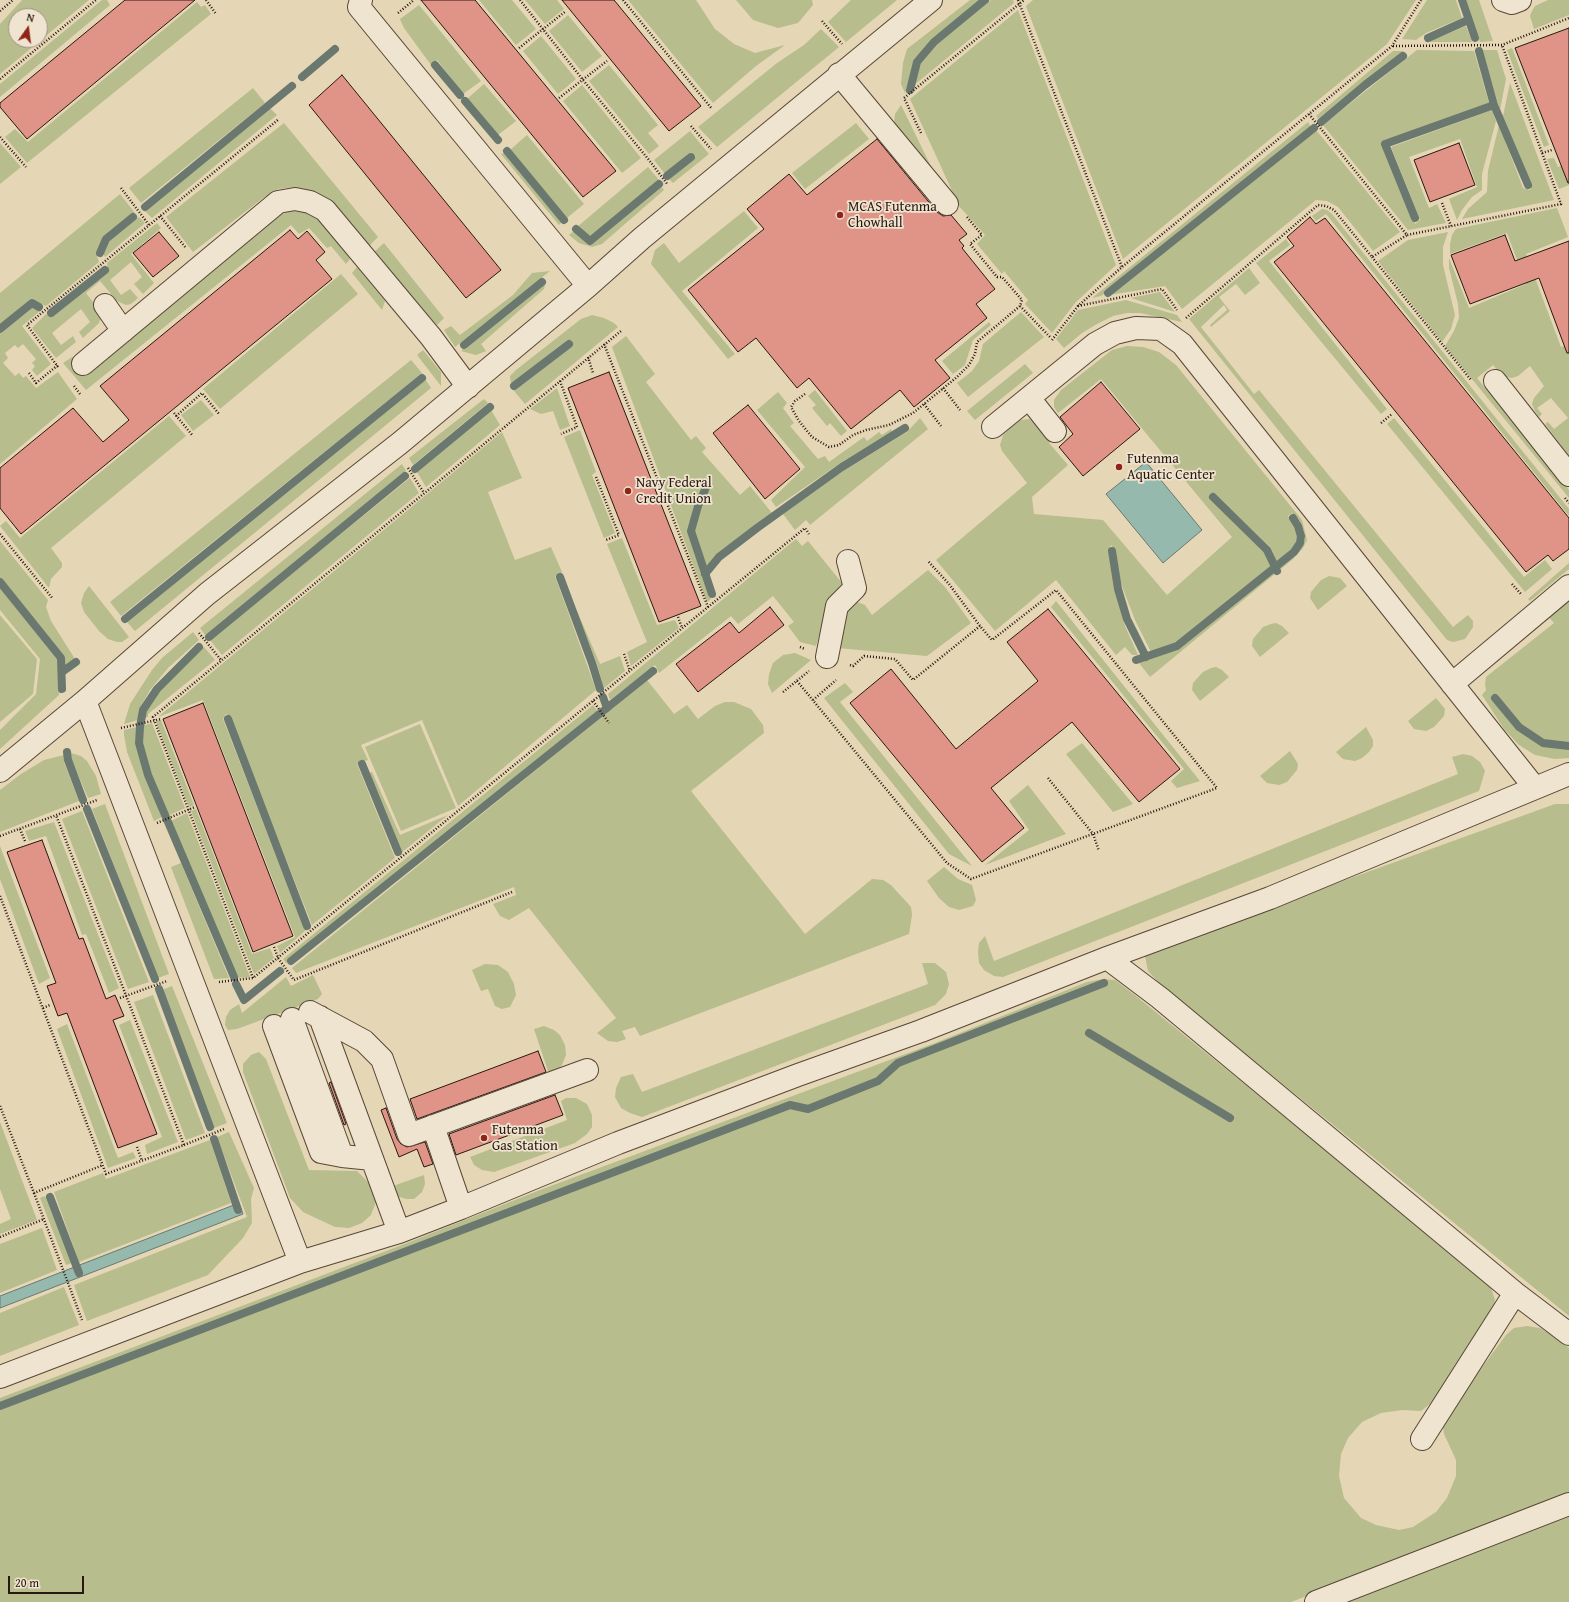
<!DOCTYPE html>
<style>
body{margin:0}
#map{position:relative;width:1569px;height:1602px;overflow:hidden;background:#e5d6b5;font-family:"Gentium Book Plus",serif}
canvas{display:block}
.north{position:absolute;left:8px;top:8px;width:40px;height:40px;box-sizing:border-box;background:#eee4cf;border:1px solid #9f9283;border-radius:50%;rotate:14deg;font-size:11px;font-weight:700;line-height:16px;text-align:center;color:#291710}
.north::after{content:'';display:block;margin:auto;width:14px;height:18px;background:#8f2418;clip-path:polygon(50% 0,100% 100%,50% 72%,0 100%)}
.scale{position:absolute;left:8px;top:1576px;width:76px;height:18px;box-sizing:border-box;border:2px solid #291710;border-top:0;padding-left:5px;font-size:12px;line-height:14px;white-space:nowrap;color:#291710;-webkit-text-stroke:3px #eee4cf;paint-order:stroke}
</style>
<div id="map">
<canvas width="1569" height="1602"></canvas>
<div class="north">N</div>
<div class="scale">20 m</div>
</div>
<script>
const ctx = document.querySelector('canvas').getContext('2d');
ctx.lineJoin = 'round';
function fillPath(path, color) { ctx.fillStyle = color; ctx.fill(path, 'evenodd'); }
const toPath = rows => new Path2D(rows.map(r => 'M' + r).join(''));
function trace(path, color, width, dash) { ctx.strokeStyle = color; ctx.lineWidth = width; ctx.lineCap = dash ? 'butt' : 'round'; ctx.setLineDash(dash || []); ctx.stroke(path); }
function drawText(font, color, halo, rows, align = 'center') {
  ctx.font = font + ' "Gentium Book Plus",serif'; ctx.lineWidth = 3.5; ctx.setLineDash([]); ctx.textBaseline = 'middle'; ctx.strokeStyle = halo; ctx.fillStyle = color; for (const [text, x, y, turn = 0] of rows) {
    ctx.save(); ctx.translate(x, y); ctx.rotate((+turn || 0) * Math.PI / 180); ctx.textAlign = isNaN(turn) ? turn : align; if (halo) ctx.strokeText(text, 0, 0); ctx.fillText(text, 0, 0); ctx.restore();
  }
}
const green = toPath([
 [22,0,89,0,0,74,0,24],
 [16,16,40,16,40,40,16,40],
 [102,0,107,0,110,5,0,97,0,84],
 [479,0,512,0,536,29,516,45],
 [525,0,557,0,564,9,545,24],
 [628,0,696,0,715,29,734,44,755,53,785,45,756,66,713,103],
 [736,0,812,0,813,5,798,23,778,28,753,20],
 [851,0,897,0,846,42,828,22],
 [970,0,981,0,932,39,914,61,905,93,901,84,903,63,907,49],
 [991,0,1013,0,1014,3,913,86,920,64,938,43],
 [1033,0,1416,0,1387,44,1123,259,1026,6],
 [1427,0,1456,0,1462,18,1426,33,1416,40,1402,39],
 [1465,0,1479,0,1493,41,1480,42],
 [1548,0,1569,0,1569,15,1534,29,1530,16,1532,11,1535,6],
 [197,2,201,7,205,5,211,14,27,163,5,137,15,129,28,142],
 [419,5,481,81,463,94,437,60,431,65,404,28,400,19],
 [1018,10,1116,265,1076,302,1052,333,1025,304,1028,300,1004,271,1002,274,977,244,985,235,959,206,910,99],
 [568,15,602,56,582,72,549,31],
 [1466,26,1472,42,1428,42],
 [821,29,839,47,717,147,698,127,777,63,804,45],
 [541,36,576,79,558,94,523,51],
 [1512,48,1549,145,1544,147,1507,50],
 [1417,50,1474,51,1489,103,1381,142,1415,224,1420,220,1391,147,1492,110,1496,121,1482,174,1482,190,1472,197,1462,210,1457,220,1449,199,1477,187,1460,139,1409,157,1429,208,1437,204,1446,223,1408,230,1323,125],
 [1482,50,1497,50,1506,79,1500,110],
 [1393,51,1404,51,1318,119,1316,116],
 [609,65,658,125,648,133,659,146,649,154,589,81],
 [1510,83,1554,200,1462,219,1468,209,1487,192,1488,171,1499,125,1523,188,1530,190,1531,184,1503,116],
 [484,84,516,121,498,135,467,99],
 [582,85,641,158,622,173,563,101],
 [253,88,265,103,141,203,129,188],
 [901,105,943,191,894,124,895,114],
 [270,108,277,115,152,218,145,211],
 [1308,122,1311,127,1101,296,1092,298],
 [284,123,378,237,368,247,338,208,325,198,309,190,295,187,278,189,263,198,193,252,166,217],
 [856,123,869,139,805,189,792,173],
 [1316,130,1400,232,1373,251,1338,207,1327,201,1316,200,1182,309,1165,286,1109,295],
 [690,131,709,154,673,183,669,179,696,156,691,152,665,174,654,160],
 [527,135,584,204,567,218,510,150],
 [0,143,21,167,0,184],
 [504,153,562,222,559,225,501,154],
 [1554,158,1558,167,1569,163,1569,185,1559,189,1547,159],
 [648,167,659,180,590,236,577,227],
 [661,186,664,190,602,244,592,247,579,243,569,235,574,231,590,243],
 [120,194,135,213,104,237,96,253,99,262,46,306,32,300,0,326,0,293],
 [1557,208,1568,237,1526,254,1561,347,1569,344,1569,456,1545,424,1548,422,1554,429,1568,418,1551,398,1537,408,1542,414,1539,417,1535,411,1532,404,1534,398,1544,386,1530,366,1518,376,1512,378,1506,377,1500,373,1493,365,1477,378,1569,490,1569,498,1445,346,1454,331,1459,318,1458,304,1449,268,1449,258,1469,308,1526,284,1507,233,1450,254,1450,244,1452,235,1456,229],
 [1322,209,1327,210,1332,214,1569,509,1569,516,1326,214,1316,221,1312,216],
 [294,210,309,213,321,222,350,259,346,264,331,246,327,248,309,228,299,234,291,225,86,390,63,363,72,357,89,374,277,216],
 [744,211,758,228,682,291,735,354,728,359,651,264,655,250,664,243,679,263],
 [139,217,145,223,105,257,103,253,109,241],
 [157,223,161,228,131,254,154,283,143,294,134,284,142,277,131,262,110,280,121,295,130,289,138,298,131,304,126,305,117,301,100,281,86,293,96,306,101,317,99,323,83,338,79,332,90,322,81,309,52,333,61,345,73,336,76,342,56,358,32,328,46,314,51,317,108,271,107,263],
 [1448,232,1443,247,1443,265,1455,315,1451,329,1442,342,1378,261,1408,240],
 [1286,239,1290,245,1269,261,1387,409,1381,414,1256,263],
 [384,243,444,318,437,325,373,253],
 [357,267,385,301,382,310,352,273],
 [1249,268,1260,283,1245,295,1236,284,1219,297,1230,311,1211,327,1210,325,1227,310,1224,305,1201,327,1254,394,1259,390,1453,627,1468,615,1473,621,1473,627,1465,639,1453,642,1447,640,1189,319],
 [550,271,455,347,444,330,451,326,460,335,513,295,532,273],
 [341,274,358,294,220,409,203,389],
 [546,281,544,289,481,344,486,351,476,355,461,351],
 [1160,292,1175,312,1131,298],
 [1126,300,1177,315,1182,322,1140,313,1127,313,1113,316,1097,324,1082,333,1064,348,1056,339,1078,310],
 [32,307,40,311,22,326,51,364,37,376,32,370,35,366,32,363,36,359,23,344,18,348,15,345,5,353,8,358,3,363,15,376,19,373,23,378,26,376,36,388,58,372,77,399,0,464,0,333],
 [1021,312,1044,337,968,397,957,383,972,371,979,361,983,344],
 [592,315,604,318,614,323,618,327,525,404,514,391,572,345,571,341,567,340,511,384,510,376,516,370,581,319],
 [989,322,991,325,973,340,965,365,953,374,942,361],
 [626,336,655,374,646,382,691,440,696,436,706,448,702,452,740,495,750,486,772,513,719,552,706,570,694,532,700,507,711,485,708,481,705,482,694,505,688,531,711,599,707,602,612,347],
 [1127,346,1143,347,1159,352,1176,365,1302,520,1307,540,1303,548,1293,559,1150,677,1139,663,1179,649,1293,556,1301,548,1305,540,1304,531,1300,521,1292,513,1288,516,1298,533,1298,543,1291,551,1277,563,1270,547,1215,494,1210,494,1211,499,1264,551,1271,567,1176,644,1151,652,1135,620,1120,581,1115,551,1111,545,1109,550,1115,590,1125,626,1138,655,1132,655,1125,647,1116,655,1056,580,995,631,936,560,1027,483,1002,451,1000,445,1003,435,1011,427,1021,420,1029,419,1036,421,1053,439,1049,443,1068,465,1032,497,1034,514,1103,520,1167,595,1232,537,1101,379,1058,413,1054,407,1054,400,1061,390,1112,350],
 [423,350,441,372,441,386,417,355],
 [411,360,422,373,121,616,110,602],
 [1025,364,1033,373,975,420,967,411],
 [425,379,431,388,135,631,127,622],
 [557,388,570,426,560,430,553,411,541,414,530,409],
 [815,390,847,431,841,436,830,423,827,426,812,408,816,405,808,396],
 [778,392,787,403,783,408,794,423,790,426,818,459,825,456,829,462,864,437,867,441,879,432,882,435,891,429,892,431,902,426,845,460,776,507,771,500,805,467,757,410],
 [484,399,488,403,413,465,409,458],
 [201,400,214,415,193,431,181,415],
 [491,410,500,425,426,487,417,472],
 [169,416,186,436,51,548,62,563,62,567,51,579,49,588,0,526,6,521,20,538],
 [920,418,928,429,810,525,806,520,795,530,783,514,845,470,907,432],
 [1394,418,1524,577,1545,560,1552,569,1525,592,1387,424],
 [580,430,596,472,592,475,615,533,604,538,564,437],
 [502,432,522,478,488,492,515,560,551,547,562,572,555,576,596,690,458,806,422,720,361,745,368,760,357,764,395,858,312,925,230,717,226,714,223,719,305,931,280,953,277,946,295,937,203,700,158,717],
 [402,464,406,471,205,635,200,628],
 [410,478,419,493,222,655,210,640],
 [622,538,657,625,675,620,679,628,631,666,627,652,647,642,607,544],
 [796,539,802,546,808,541,846,588,829,602,816,646,800,642,788,626,794,622,773,596,738,624,731,616,659,673,655,665,610,700,608,694],
 [0,541,48,600,46,607,51,621,75,659,65,667,65,657,0,577],
 [1569,563,1569,569,1530,601,1528,599],
 [928,570,945,587,971,623,927,656,837,648,850,599,865,605,872,615],
 [1329,576,1340,578,1347,586,1318,610,1310,598,1311,592,1321,580],
 [564,581,600,664,620,656,625,671,604,688,596,661],
 [89,586,129,637,122,642,117,642,108,639,99,631,84,612,81,603,84,593],
 [0,588,58,661,59,695,0,749,0,730,36,694,40,659,0,610],
 [1569,597,1569,743,1544,741,1521,724,1495,695,1491,697,1515,728,1541,746,1569,749,1569,758,1555,759,1535,755,1519,745,1504,729,1482,695,1486,690,1485,685,1486,677,1554,623,1547,615],
 [1056,601,1200,781,1177,788,1171,781,1184,769,1051,607],
 [0,615,37,659,33,694,0,722],
 [1276,623,1282,626,1289,633,1260,657,1252,646,1253,639,1263,627,1271,624],
 [193,632,199,640,168,668,150,690,142,704,138,720,124,724,130,704,152,670,162,658],
 [204,647,215,660,148,714,148,717,143,718,146,709,160,690,181,668],
 [795,653,811,660,772,693,768,684,769,674,773,663,783,655],
 [1216,667,1222,670,1229,677,1200,701,1192,690,1193,683,1203,672,1211,668],
 [647,680,674,714,687,705,698,719,715,706,725,702,734,702,751,709,763,725,764,733,691,791,805,934,872,879,883,880,891,885,911,907,912,915,909,934,640,1036,635,1027,622,1031,626,1039,617,1042,608,1041,597,1033,616,1018,529,908,509,920,500,916,493,904,516,895,514,887,296,973,292,968],
 [845,683,853,692,840,702,972,866,949,854,824,698],
 [1436,698,1445,709,1444,716,1434,727,1426,731,1414,729,1408,721],
 [593,705,598,712,286,963,283,959],
 [161,720,194,805,189,807,156,721],
 [152,723,185,808,167,816,150,775,141,743,142,726],
 [420,724,456,808,401,831,365,747],
 [137,727,135,742,146,777,162,817,154,821,127,752,124,735,124,730],
 [1366,727,1373,740,1373,746,1369,752,1362,758,1355,761,1343,759,1336,752],
 [1082,743,1133,804,1113,812,1066,754],
 [1290,751,1298,764,1297,770,1287,782,1279,785,1267,783,1260,776],
 [71,753,81,756,87,761,96,776,101,794,88,798,72,761],
 [1463,754,1472,756,1480,762,1485,771,1479,791,1003,977,994,976,984,970,979,963,978,952,979,943,985,936,994,961,1458,774,1452,757],
 [64,755,64,762,79,801,0,832,0,790,21,774,44,760],
 [372,772,400,835,448,815,401,853,369,773],
 [1028,785,1066,834,985,865,1029,830,1009,801],
 [105,804,169,974,158,978,92,809],
 [1555,804,1569,804,1569,1316,1163,987,1148,971,1145,956,1158,948],
 [196,809,252,954,270,948,274,958,254,974,191,811],
 [82,811,149,982,128,989,62,819],
 [187,813,250,977,236,978,171,821],
 [54,822,119,988,109,993,86,934,82,935,46,836,29,841,25,831],
 [0,846,50,978,39,984,0,879],
 [181,863,229,978,214,979,171,867],
 [944,867,958,879,972,885,976,900,973,906,959,910,949,907,939,898,927,881],
 [922,963,935,963,946,972,949,984,946,994,935,1005,642,1117,630,1113,621,1108,615,1097,616,1088,621,1077,633,1074,642,1092,928,984],
 [485,964,498,965,508,972,514,984,516,995,510,1007,502,1009,495,1006,488,989,481,991,472,970],
 [313,975,322,994,318,999,237,1029,228,1030,225,1025,226,1017,230,1010,239,1004,242,1013,286,977,291,986],
 [1103,979,1115,980,1136,996,1482,1277,1491,1288,1495,1300,1492,1313,1430,1404,1421,1411,1402,1410,1381,1413,1362,1422,1348,1438,1341,1454,1339,1476,1344,1498,1361,1518,1376,1525,1399,1530,1413,1527,1436,1512,1447,1498,1456,1476,1456,1460,1444,1434,1443,1427,1449,1412,1506,1335,1514,1328,1527,1326,1540,1328,1561,1341,1569,1348,1569,1495,1291,1602,0,1602,0,1398,402,1245,540,1190,935,1043,1087,982],
 [172,986,227,1123,214,1128,162,990],
 [153,995,205,1133,186,1140,134,1002],
 [130,1020,178,1142,147,1154,145,1145,162,1137,119,1025],
 [67,1024,118,1158,133,1152,136,1158,108,1168,57,1029],
 [544,1026,554,1030,560,1035,565,1045,566,1055,562,1065,556,1072,549,1074,534,1029],
 [259,1052,266,1059,309,1170,357,1171,368,1182,373,1191,376,1202,371,1215,362,1223,349,1228,335,1227,303,1212,290,1198,243,1072,243,1064,251,1055],
 [566,1098,576,1098,587,1104,592,1115,592,1127,587,1134,575,1143,494,1172,482,1170,474,1165,470,1157,567,1120,561,1101],
 [0,1122,37,1220,0,1234,0,1224,11,1219,0,1189],
 [229,1132,254,1188,251,1199,252,1223,243,1238,208,1275,87,1321,74,1285,247,1217,217,1137],
 [210,1140,231,1203,79,1262,54,1192,103,1173,106,1179],
 [424,1175,425,1184,422,1192,414,1199,406,1199,397,1196,393,1186],
 [45,1196,72,1263,66,1265,40,1198],
 [42,1228,57,1270,0,1293,0,1244],
 [64,1287,79,1325,0,1356,0,1313],
 [1569,1514,1569,1602,1340,1602]
]);
const water = toPath([
 [1146,462,1202,530,1163,563,1106,494,1146,462],
 [239,1203,243,1214,0,1308,0,1296,239,1203]
]);
const stream = toPath([
 [1462,0,1475,38],
 [1428,38,1468,20],
 [1479,51,1494,105,1528,185],
 [435,65,460,95],
 [302,77,335,49],
 [910,90,917,62,934,42,985,0],
 [465,101,498,140],
 [1321,122,1365,85,1403,56],
 [507,151,564,220],
 [667,176,691,157],
 [145,207,292,86],
 [1415,218,1385,144,1494,105],
 [576,229,590,241,659,184],
 [100,253,106,239,133,217],
 [1108,293,1314,128],
 [51,313,105,270],
 [0,329,32,303,39,307],
 [464,345,542,282],
 [514,386,569,344],
 [415,469,490,407],
 [707,485,698,506,691,531,712,594],
 [1213,497,1267,550,1277,571],
 [1112,551,1118,589,1127,619,1146,657],
 [705,574,719,557,757,528,842,467,905,428],
 [560,577,592,663,600,689],
 [0,582,61,658,62,689],
 [125,619,422,378],
 [209,637,405,476],
 [199,647,157,689,143,710,140,727,139,743,148,775,234,977],
 [1136,660,1177,646,1294,552,1300,543,1301,536,1298,526,1293,518],
 [62,672,76,662],
 [603,697,607,708],
 [1495,698,1519,727,1543,743,1569,746],
 [228,719,307,926],
 [67,752,68,760,83,800],
 [362,764,398,852],
 [87,809,155,979],
 [291,961,653,671],
 [236,984,244,1000,280,971],
 [159,989,210,1127],
 [1089,1033,1230,1118],
 [214,1139,238,1210],
 [50,1197,79,1273],
 [0,1406,790,1105,808,1109,878,1081,898,1063,1104,983]
]);
const building = toPath([
 [125,0,195,0,27,139,0,107,0,103,125,0],
 [421,0,475,0,616,171,583,197,421,0],
 [562,0,614,0,701,106,669,131,562,0],
 [1569,28,1569,183,1568,183,1515,48,1569,28],
 [342,75,501,270,466,298,309,105,342,75],
 [877,139,937,212,943,216,951,215,967,234,959,240,964,246,962,248,995,289,976,304,987,318,935,360,950,378,914,407,900,390,851,429,809,378,797,388,756,338,738,352,688,290,764,229,747,209,789,174,807,195,877,139],
 [1459,143,1475,185,1430,202,1414,160,1459,143],
 [1310,217,1316,224,1325,218,1569,518,1569,549,1553,561,1548,555,1526,572,1274,262,1294,246,1287,237,1310,217],
 [290,230,298,239,307,231,325,252,316,260,332,279,21,534,0,508,0,468,73,408,103,442,129,420,100,386,290,230],
 [159,232,179,256,153,277,133,253,159,232],
 [1505,235,1515,261,1569,241,1569,353,1567,353,1539,278,1470,304,1451,255,1505,235],
 [609,372,701,606,659,622,568,388,609,372],
 [1101,382,1140,429,1083,476,1059,447,1073,434,1060,417,1101,382],
 [748,405,800,469,765,499,713,433,748,405],
 [770,607,784,625,698,692,676,664,730,622,739,633,770,607],
 [1048,609,1180,769,1139,802,1072,722,991,788,1024,828,982,862,850,703,891,669,956,749,1038,681,1007,642,1048,609],
 [203,703,293,936,253,952,163,719,203,703],
 [42,840,79,939,83,938,106,999,115,995,124,1016,113,1020,157,1134,118,1148,67,1013,58,1016,47,986,56,983,7,852,42,840],
 [538,1051,546,1072,417,1119,410,1099,538,1051],
 [331,1082,346,1124,344,1125,329,1083,331,1082],
 [555,1095,563,1115,456,1155,449,1134,555,1095],
 [386,1108,397,1139,401,1144,407,1147,425,1142,433,1164,424,1167,417,1149,399,1157,381,1110,386,1108]
]);
const path = toPath([
 [206,0,216,14],
 [520,0,583,80,649,160,668,185],
 [623,0,712,109],
 [1018,0,1122,267],
 [0,11,13,0],
 [398,13,414,0],
 [822,21,842,44],
 [1393,46,1502,45,1569,18],
 [519,48,566,11],
 [0,79,96,0],
 [559,98,607,61],
 [1309,114,1407,235,1561,204,1502,45],
 [691,126,711,149],
 [921,133,904,98,1024,0],
 [0,137,26,167],
 [1542,153,1552,150],
 [121,188,149,225],
 [1442,203,1451,226],
 [160,216,186,248],
 [1372,257,1471,380],
 [1020,306,1050,337],
 [1078,306,1162,289,1177,310],
 [1186,318,1318,205,1326,206,1334,210,1372,257,1407,235],
 [1052,340,1078,306,1122,267,1392,46,1421,0],
 [604,344,708,607],
 [588,357,593,373],
 [58,367,27,325,279,119],
 [29,373,36,383,58,365],
 [560,381,577,427,561,434],
 [74,386,80,394],
 [943,388,960,410],
 [805,394,795,401,791,407,799,421,812,437,829,447,839,445,853,435,866,430,889,425,913,413,957,377,969,365,975,354,977,342,1020,306,1022,300,1002,277,997,277,970,244,982,235,967,217],
 [924,404,941,426],
 [174,413,193,436],
 [176,416,202,393,219,414],
 [1381,423,1392,414],
 [408,468,424,493],
 [596,477,619,535,606,540],
 [1565,498,1569,503],
 [0,534,53,599],
 [1512,584,1521,594],
 [678,617,682,628],
 [199,633,221,660],
 [800,647,805,649],
 [624,654,630,671],
 [850,665,853,666,864,656,895,659,913,680,980,626],
 [797,681,947,863,971,879,1217,788,1056,590,992,640,980,626,949,584,928,561],
 [783,692,809,671],
 [813,700,836,680],
 [593,701,609,723],
 [121,728,161,719],
 [1048,778,1093,834,1099,851],
 [157,823,195,807],
 [20,829,25,841],
 [0,836,97,800],
 [0,896,106,1174,184,1145,56,815],
 [274,947,278,958,294,980,512,892],
 [253,978,153,717,621,331],
 [219,982,253,978,805,528,809,534],
 [120,998,167,981],
 [43,1008,50,1005],
 [0,1106,34,1193,103,1165],
 [184,1145,224,1129],
 [137,1147,142,1161],
 [34,1193,82,1320],
 [0,1237,44,1219]
]);
const minor = toPath([
 [361,0,359,7,588,286],
 [1503,0,1512,3,1520,0],
 [839,74,947,204],
 [105,305,123,331],
 [83,364,278,202,295,199,310,202,325,210,431,337,468,387],
 [1495,381,1569,475],
 [1029,398,1055,431],
 [993,427,1095,344,1115,333,1136,328,1161,329,1182,344,1535,788],
 [827,657,837,606,855,588,848,561],
 [1452,684,1569,586],
 [0,771,85,701],
 [1107,958,1160,998,1515,1293,1569,1334],
 [310,1012,364,1041,382,1059,409,1135,587,1070],
 [320,1017,399,1232],
 [292,1019,342,1156,372,1159],
 [274,1026,321,1152,342,1156],
 [433,1126,461,1208],
 [300,1262,85,701,207,594,400,443,588,286,642,238,931,0],
 [0,1377,300,1262,399,1232,461,1208,618,1143,798,1075,921,1031,1107,958,1270,898,1569,774],
 [1422,1439,1515,1293],
 [1316,1602,1569,1504]
]);
const markers = [
 [840,215,4,"#8f2418"],
 [1119,467,4,"#8f2418"],
 [628,491,4,"#8f2418"],
 [484,1138,4,"#8f2418"]
];
const poiNames = [
 ["MCAS Futenma",848,207],
 ["Chowhall",848,223],
 ["Futenma",1127,459],
 ["Aquatic Center",1127,475],
 ["Navy Federal",636,483],
 ["Credit Union",636,499],
 ["Futenma",492,1130],
 ["Gas Station",492,1146]
];
fillPath(green, '#b7bd8c');
fillPath(water, '#96b9ae');
trace(water, '#6a786f', 1);
trace(stream, '#6a786f', 8);
fillPath(building, '#e09487');
trace(building, '#291710', 1);
trace(minor, '#584739', 24);
trace(path, '#291710', 2.5, [1, 2]);
trace(minor, '#eee4cf', 22);
for (const [x, y, r, color] of markers) { const dot = new Path2D(); dot.arc(x, y, r, 0, 2 * Math.PI); ctx.fillStyle = color; ctx.fill(dot); trace(dot, '#eee4cf', 1.5); }
drawText('14px', '#291710', '#eee4cf', poiNames, 'left');
</script>
